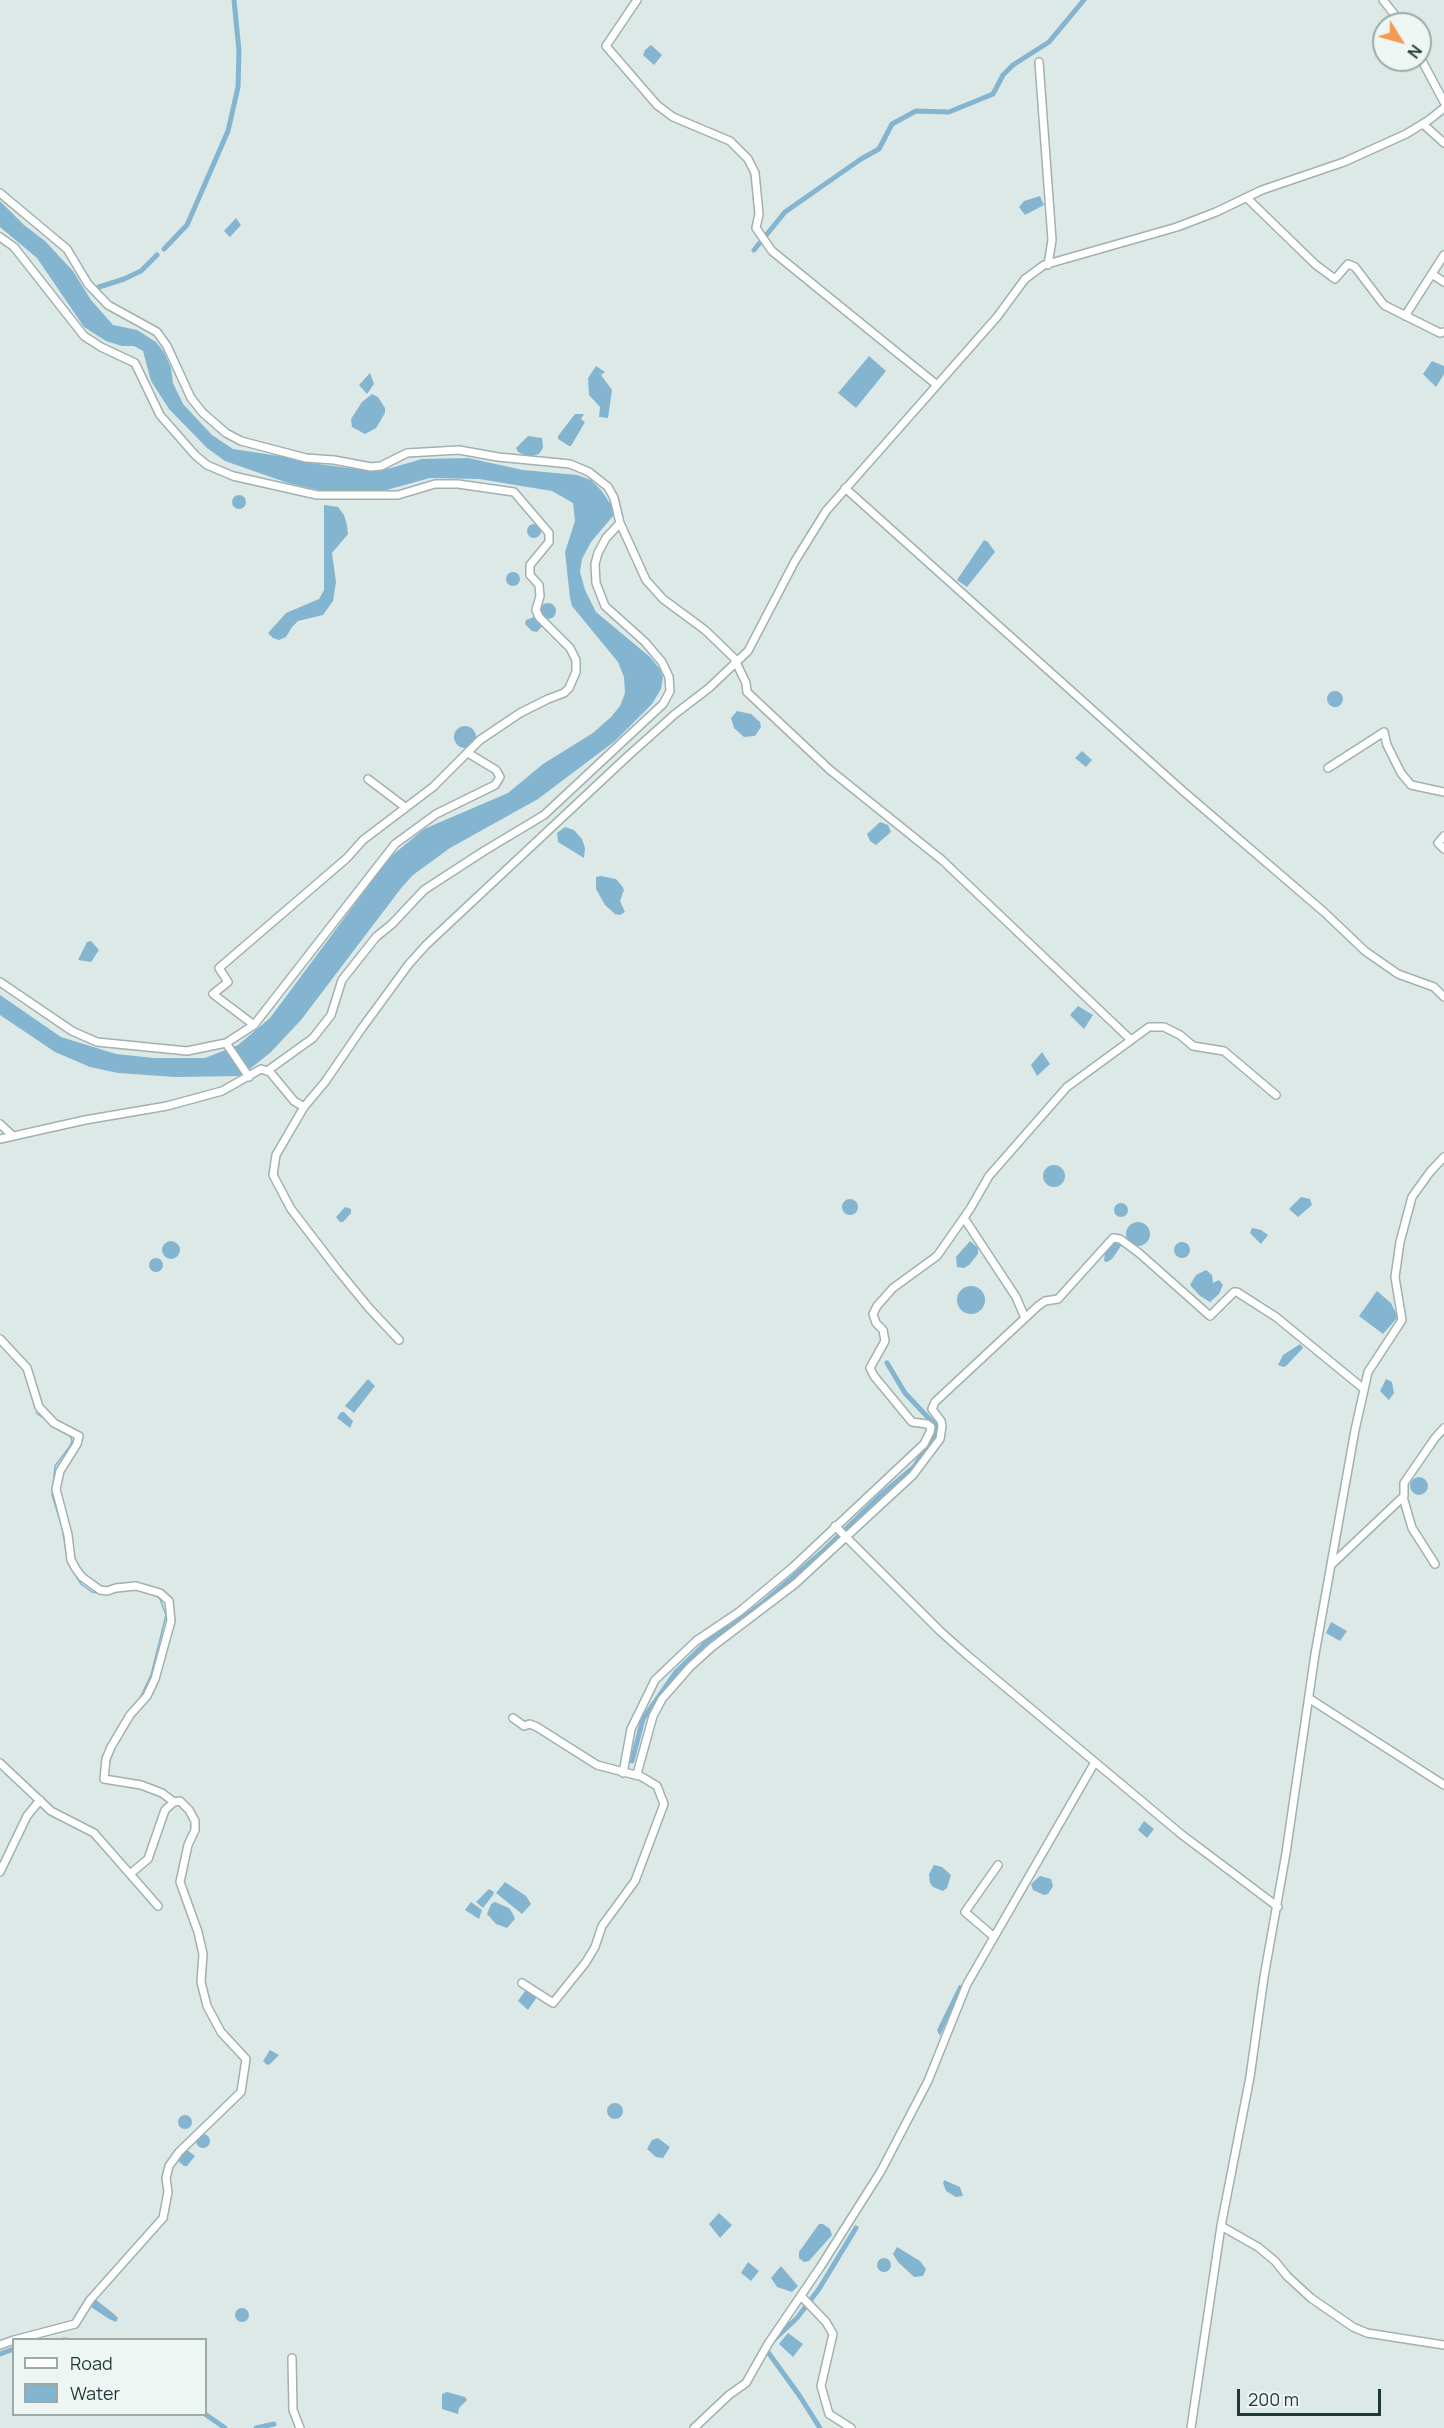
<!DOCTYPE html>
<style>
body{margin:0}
#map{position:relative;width:1444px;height:2428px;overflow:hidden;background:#dde9e7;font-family:Manrope,sans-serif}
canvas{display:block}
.legend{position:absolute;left:12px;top:2338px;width:195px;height:78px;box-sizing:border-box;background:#eef6f4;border:2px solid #9baaa8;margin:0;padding:8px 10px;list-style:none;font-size:18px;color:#1f3937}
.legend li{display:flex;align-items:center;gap:12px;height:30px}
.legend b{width:30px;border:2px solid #9baaa8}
.north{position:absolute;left:1372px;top:12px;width:60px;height:60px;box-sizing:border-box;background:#eef6f4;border:2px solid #9baaa8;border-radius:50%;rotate:127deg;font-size:16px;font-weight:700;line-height:24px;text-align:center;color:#1f3937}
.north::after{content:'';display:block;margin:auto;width:21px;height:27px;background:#f39a52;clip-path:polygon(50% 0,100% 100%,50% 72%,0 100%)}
.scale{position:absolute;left:1237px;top:2389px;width:144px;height:27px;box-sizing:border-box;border:3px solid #1f3937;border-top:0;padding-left:8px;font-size:18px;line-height:21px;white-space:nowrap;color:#1f3937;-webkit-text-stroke:4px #eef6f4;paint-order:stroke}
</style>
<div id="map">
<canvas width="1444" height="2428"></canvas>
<ul class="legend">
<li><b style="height:8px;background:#fff"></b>Road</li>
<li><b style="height:16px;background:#84b5d0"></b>Water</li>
</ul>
<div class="north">N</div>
<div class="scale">200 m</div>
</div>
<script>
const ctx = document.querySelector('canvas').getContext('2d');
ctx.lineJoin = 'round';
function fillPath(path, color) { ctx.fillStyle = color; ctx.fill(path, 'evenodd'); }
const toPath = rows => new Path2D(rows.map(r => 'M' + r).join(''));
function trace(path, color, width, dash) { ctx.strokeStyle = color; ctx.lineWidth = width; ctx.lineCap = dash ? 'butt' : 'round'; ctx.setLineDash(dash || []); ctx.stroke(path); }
const water = toPath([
 [651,45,662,55,654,65,643,55,645,50],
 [1040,196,1044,205,1025,215,1019,207,1024,201],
 [0,201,24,225,45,241,73,271,91,300,113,325,137,330,156,342,164,352,171,368,173,383,183,404,212,435,233,449,293,458,311,463,371,471,391,468,422,459,468,458,523,470,577,475,591,480,601,490,614,509,613,516,591,542,582,559,580,572,585,590,596,612,650,657,660,669,663,677,661,689,652,704,615,741,538,799,450,848,413,875,402,887,301,1020,270,1053,241,1076,175,1077,118,1073,90,1067,55,1052,0,1015,0,995,61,1037,116,1054,154,1058,205,1058,238,1045,270,1018,389,858,424,829,508,793,543,764,593,733,611,717,620,706,625,693,624,677,618,662,572,606,570,598,565,552,575,521,573,503,552,491,479,479,430,478,383,491,353,492,318,490,288,483,225,461,207,448,169,409,151,381,143,351,134,346,122,346,106,341,84,327,37,258,0,227],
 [236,218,241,225,230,237,224,231],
 [869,356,886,371,856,408,838,393],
 [1432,361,1444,366,1444,374,1436,387,1423,374],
 [596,366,605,372,601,375,612,390,608,418,599,417,600,407,589,395,588,378],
 [370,373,374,384,367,394,359,385],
 [372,394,378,397,385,408,385,413,376,428,365,434,352,427,351,419,362,402],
 [575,414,584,414,581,419,585,422,571,446,569,446,558,439,558,436],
 [528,436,542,438,543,448,539,454,529,457,518,452,516,448],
 '232 502a7 7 0 1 1 14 0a7 7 0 1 1-14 0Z',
 [324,505,338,507,344,515,347,525,348,534,332,553,336,582,333,601,323,615,298,621,292,627,286,637,279,640,273,638,268,633,286,613,319,599,324,590],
 '527 531a7 7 0 1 1 14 0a7 7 0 1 1-14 0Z',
 [984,540,988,542,995,552,967,587,957,580],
 '506 579a7 7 0 1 1 14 0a7 7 0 1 1-14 0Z',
 '540 611a8 8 0 1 1 16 0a8 8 0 1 1-16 0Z',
 [534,617,543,625,537,632,532,631,525,624,526,620],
 '1327 699a8 8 0 1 1 16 0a8 8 0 1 1-16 0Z',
 [737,711,751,714,760,722,761,727,755,736,744,737,734,728,731,718],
 '454 737a11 11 0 1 1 22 0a11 11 0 1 1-22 0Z',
 [1082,751,1092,760,1086,767,1075,758],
 [880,822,888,825,891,832,876,845,870,841,867,834],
 [565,827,574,830,582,839,585,848,584,858,558,842,557,833],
 [601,876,616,879,622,886,624,890,620,901,625,912,620,915,615,914,605,905,596,889,596,877],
 [91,941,99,950,91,962,78,960,87,942],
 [1078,1006,1093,1015,1084,1029,1070,1015],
 [1042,1052,1050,1064,1037,1076,1031,1065],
 '1043 1176a11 11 0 1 1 22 0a11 11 0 1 1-22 0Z',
 [1301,1197,1310,1199,1312,1205,1298,1217,1289,1209],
 '842 1207a8 8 0 1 1 16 0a8 8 0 1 1-16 0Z',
 '1114 1210a7 7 0 1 1 14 0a7 7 0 1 1-14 0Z',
 [345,1207,351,1209,351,1213,343,1222,340,1222,336,1217],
 '1126 1234a12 12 0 1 1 24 0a12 12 0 1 1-24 0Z',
 [1252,1228,1261,1230,1268,1235,1261,1244,1250,1233],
 [970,1241,978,1248,978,1254,969,1265,964,1268,957,1267,956,1257],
 [1116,1241,1121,1246,1112,1259,1107,1262,1104,1261,1105,1252],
 '162 1250a9 9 0 1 1 18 0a9 9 0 1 1-18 0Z',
 '1174 1250a8 8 0 1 1 16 0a8 8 0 1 1-16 0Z',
 '149 1265a7 7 0 1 1 14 0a7 7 0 1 1-14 0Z',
 [1206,1270,1212,1275,1213,1283,1219,1280,1223,1285,1219,1294,1210,1302,1200,1296,1190,1285,1196,1275],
 '957 1300a14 14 0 1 1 28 0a14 14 0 1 1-28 0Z',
 [1377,1291,1391,1303,1397,1315,1397,1318,1383,1334,1359,1316],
 [1300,1344,1303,1348,1287,1365,1284,1367,1278,1365,1283,1355],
 [368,1379,375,1386,354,1413,345,1406],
 [1386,1379,1392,1382,1394,1393,1389,1400,1380,1391],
 [341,1412,344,1412,353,1421,350,1428,337,1418],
 '1410 1486a9 9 0 1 1 18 0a9 9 0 1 1-18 0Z',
 [1331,1622,1347,1631,1340,1641,1326,1633],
 [1144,1821,1154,1829,1147,1838,1138,1830],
 [934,1865,942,1867,951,1875,947,1888,943,1891,933,1887,930,1883,929,1874],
 [1040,1876,1051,1879,1053,1886,1048,1894,1044,1895,1033,1890,1031,1884],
 [505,1882,526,1896,531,1904,522,1914,496,1893],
 [489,1889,494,1892,493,1895,483,1908,476,1902],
 [471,1902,482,1910,479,1919,465,1910],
 [495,1902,509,1908,513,1914,515,1919,507,1928,496,1924,487,1914,491,1904],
 [959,1985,962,1985,962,1988,940,2036,937,2030],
 [527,1988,537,1997,528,2010,518,2001],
 [270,2050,279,2055,270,2064,267,2065,263,2061],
 '607 2111a8 8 0 1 1 16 0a8 8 0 1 1-16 0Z',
 '178 2122a7 7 0 1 1 14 0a7 7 0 1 1-14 0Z',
 '196 2141a7 7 0 1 1 14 0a7 7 0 1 1-14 0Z',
 [658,2138,670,2147,663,2158,656,2157,647,2149,652,2140],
 [186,2149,195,2156,187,2166,184,2166,177,2160],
 [944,2180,960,2187,963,2196,956,2197,946,2191,943,2183],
 [719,2213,732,2225,720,2238,709,2224],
 [819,2224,823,2224,830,2229,832,2235,809,2261,804,2262,799,2258,799,2252],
 [897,2247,920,2261,926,2269,923,2276,914,2277,898,2262,893,2254],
 '877 2265a7 7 0 1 1 14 0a7 7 0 1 1-14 0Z',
 [748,2262,759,2271,751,2281,741,2273],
 [781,2266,798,2286,792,2292,777,2287,771,2278],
 [95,2299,114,2314,118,2318,116,2322,109,2319,91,2307,90,2304],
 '235 2315a7 7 0 1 1 14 0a7 7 0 1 1-14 0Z',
 [788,2333,803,2344,793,2357,779,2344],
 [447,2392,465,2397,467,2400,459,2408,458,2414,442,2409,442,2394]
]);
const stream = toPath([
 [36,1413,48,1421],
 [70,1434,72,1441,70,1446,55,1466,52,1495,62,1527,68,1563,81,1584,92,1592,98,1593],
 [138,1702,151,1675,166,1615,160,1599,156,1595],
 [114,1736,127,1714]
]);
const canal = toPath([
 [164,249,187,225,228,131,238,87,239,51,234,0],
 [754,250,785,212,861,159,879,149,892,124,916,111,949,112,993,94,1003,75,1013,65,1049,42,1084,0],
 [96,288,124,279,141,271,157,255],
 [632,1761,643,1719,676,1672,710,1639,732,1626,764,1602,821,1553,881,1495,914,1467,924,1452,935,1434,936,1426,905,1393,887,1363],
 [63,2340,67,2340],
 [0,2354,14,2349],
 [205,2414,225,2428],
 [256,2428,274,2424],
 [820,2428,799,2395,765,2348,797,2318,819,2289,856,2228]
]);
const minor = toPath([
 [637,0,606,46,657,105,673,117,730,141,748,159,755,173,759,214,756,228,772,251,937,385],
 [1383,0,1402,24],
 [1420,57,1444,102],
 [1039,62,1052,240,1048,265],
 [1423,124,1444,143],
 [0,193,67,249,88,284,108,305,157,332,167,346,191,398,203,413,226,433,241,441,306,458,334,460,371,467,381,466,407,453,459,450,498,457,570,464,589,472,608,487,614,498,620,523,646,580,663,599,705,630,734,658,746,683,747,692,830,770,942,860,1131,1040],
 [1247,198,1316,265,1335,279,1348,264,1355,267,1384,305,1440,333,1444,332],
 [0,237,14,247,84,336,101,347,135,363,160,415,195,455,207,465,233,476,317,495,398,495,435,484,458,484,514,492,549,533,549,542,530,565,530,575,539,585,540,596,536,610,539,617,570,648,576,660,576,672,569,688,564,693,548,699,520,713,480,740,433,787,363,840,347,858,219,968,228,982,213,994,254,1025],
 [1432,274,1444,282],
 [1405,316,1444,255],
 [845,488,1183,791,1324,912,1365,951,1398,974,1434,987,1444,997],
 [1328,768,1384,732,1387,745,1401,773,1411,785,1444,792],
 [368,779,405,807],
 [1444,836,1438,843,1444,849],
 [0,982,72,1031,97,1042,187,1051,226,1043,254,1025,395,844,436,814,495,785,500,777,496,770,468,753],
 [226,1043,249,1077],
 [267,1071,313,1038,331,1015,342,980,376,937,392,924,424,890,484,851,544,815,663,704,670,691,669,677,662,662,645,642,605,606,596,583,595,564,598,553,606,538,620,523],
 [304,1107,276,1155,273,1175,291,1209,337,1269,369,1308,399,1340],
 [0,1124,13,1136],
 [0,1139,85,1120,167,1106,222,1091,261,1069,270,1072,294,1101,304,1107,325,1082,362,1028,409,964,426,945,629,755,675,714,709,688,748,651,795,561,826,511,997,317,1025,279,1044,265,1177,227,1216,212,1262,190,1344,162,1406,134,1429,120,1444,108],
 [964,1218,1016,1297,1025,1318],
 [0,1339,27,1368,39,1407,54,1423,79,1436,77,1444,60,1471,56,1489,68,1535,71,1560,76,1569,82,1577,100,1590,107,1591,116,1588,136,1586,160,1593,169,1601,171,1621,155,1679,147,1696,130,1715,111,1747,106,1759,104,1779,141,1785,162,1793,174,1802],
 [1403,1497,1412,1528,1435,1564],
 [835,1526,940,1631,967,1655,1181,1834,1278,1907],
 [1331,1565,1404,1496,1404,1483,1435,1438,1444,1428],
 [1310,1699,1444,1785],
 [513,1718,524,1726,530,1724,537,1727,597,1765,639,1776],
 [0,1763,51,1811,94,1833,158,1906],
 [623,1773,631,1729,655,1680,696,1641,739,1612,793,1567,924,1444,930,1432,931,1427,927,1424,912,1422,874,1376,870,1368,885,1341,883,1330,876,1323,873,1314,877,1306,893,1288,937,1256,970,1209,989,1176,1067,1087,1149,1027,1164,1027,1180,1035,1193,1046,1224,1051,1276,1095],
 [0,1872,27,1816,40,1800],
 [993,1936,965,1912,998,1865],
 [522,1983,553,2003,586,1962,595,1947,602,1926,635,1881,664,1804,657,1786,637,1774,653,1716,662,1699,690,1667,712,1647,795,1584,913,1475,940,1439,942,1426,941,1421,932,1409,935,1402,1038,1306,1045,1301,1058,1299,1113,1238,1120,1239,1139,1253,1210,1316,1234,1292,1237,1292,1276,1317,1364,1389],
 [1221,2226,1258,2247,1275,2261,1287,2276,1311,2298,1353,2327,1367,2333,1444,2345],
 [801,2296,826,2322,833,2334,821,2386,829,2414,851,2428],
 [14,2340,75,2324,90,2300,163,2218,168,2192,166,2178,169,2166,179,2152,241,2092,246,2059,221,2032,207,2006,201,1982,203,1954,198,1932,180,1882,188,1845,195,1830,195,1821,189,1810,180,1801,174,1802,165,1810,148,1859,130,1874],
 [0,2345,14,2340],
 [292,2358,293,2410,300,2428],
 [694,2428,729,2395,746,2383,768,2344,821,2266,881,2171,928,2081,967,1984,1095,1762],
 [1191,2428,1221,2226,1250,2077,1264,1977,1286,1853,1315,1654,1355,1430,1368,1372,1402,1320,1395,1277,1400,1242,1412,1197,1430,1172,1444,1157]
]);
fillPath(water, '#84b5d0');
trace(stream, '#84b5d0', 1.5);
trace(canal, '#84b5d0', 5);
trace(minor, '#a0b1af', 10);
trace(minor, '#fff', 7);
</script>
